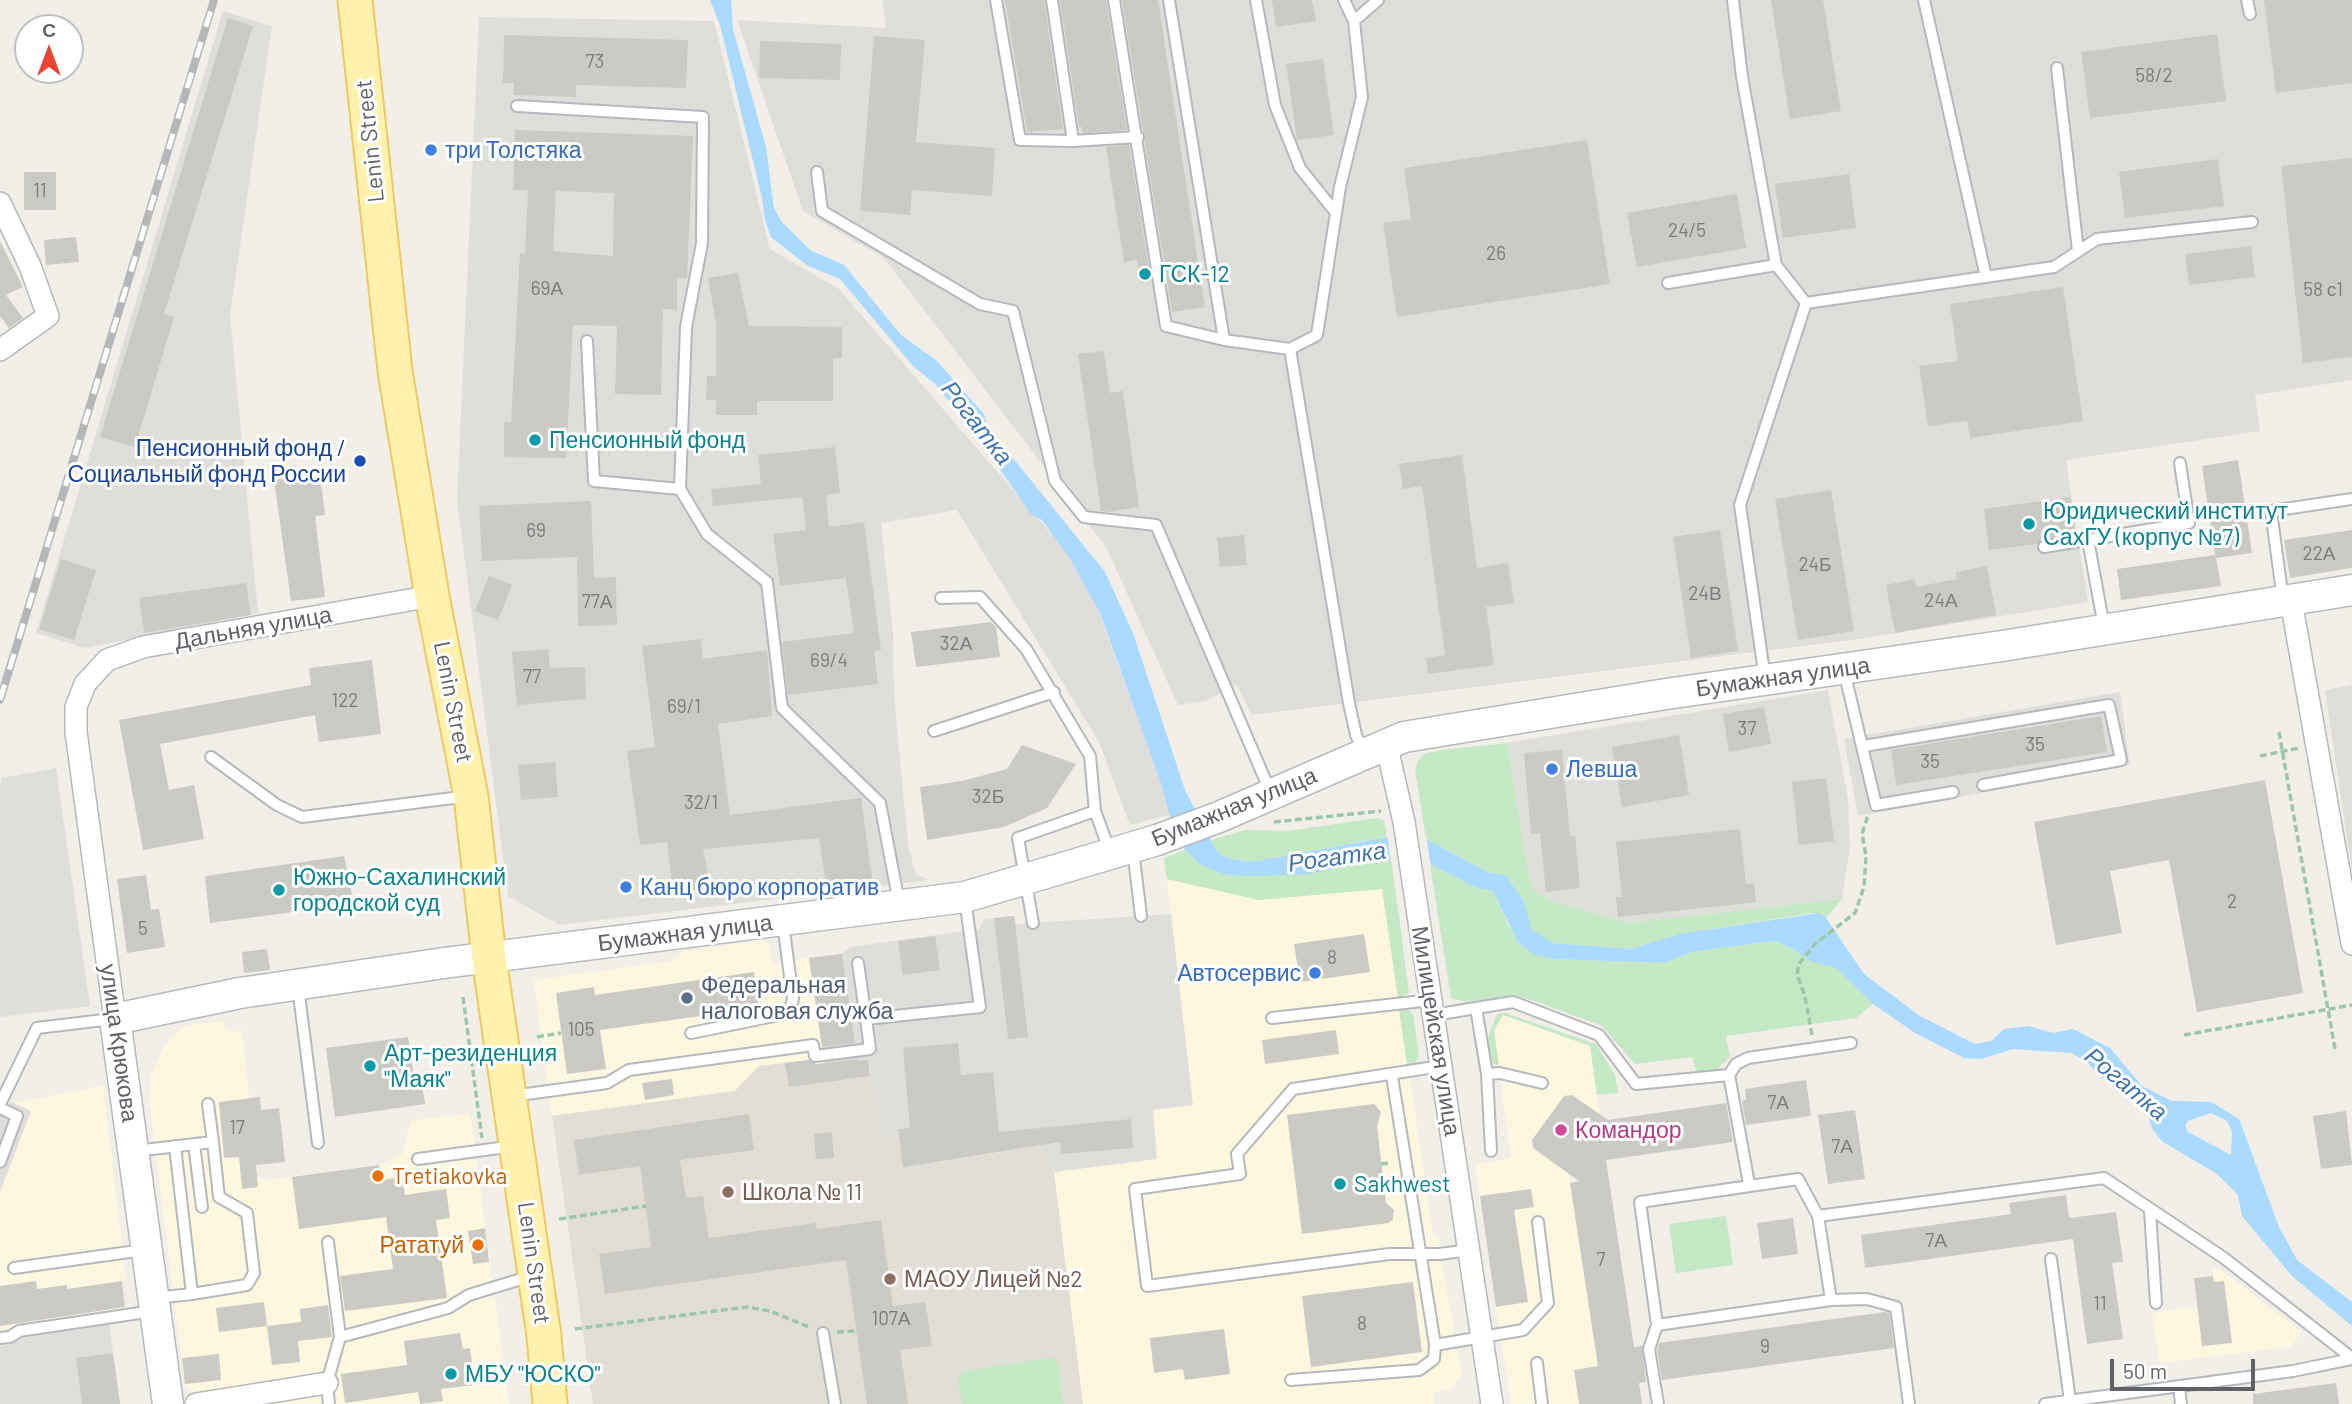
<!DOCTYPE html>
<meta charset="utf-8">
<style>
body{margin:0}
#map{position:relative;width:2352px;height:1404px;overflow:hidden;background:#f1efe8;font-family:Barlow,sans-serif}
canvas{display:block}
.north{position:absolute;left:14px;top:14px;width:70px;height:70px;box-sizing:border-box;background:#fff;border:2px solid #bfc1c3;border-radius:50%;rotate:0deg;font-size:19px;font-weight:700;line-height:28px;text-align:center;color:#5f6368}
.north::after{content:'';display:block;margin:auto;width:24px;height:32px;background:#ea4335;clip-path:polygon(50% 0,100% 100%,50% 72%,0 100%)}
.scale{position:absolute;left:2110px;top:1359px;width:145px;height:32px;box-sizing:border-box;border:4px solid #5f6368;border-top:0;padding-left:9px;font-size:21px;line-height:24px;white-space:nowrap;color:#5f6368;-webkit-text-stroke:5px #fff;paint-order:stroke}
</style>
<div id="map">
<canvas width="2352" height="1404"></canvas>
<div class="north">С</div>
<div class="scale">50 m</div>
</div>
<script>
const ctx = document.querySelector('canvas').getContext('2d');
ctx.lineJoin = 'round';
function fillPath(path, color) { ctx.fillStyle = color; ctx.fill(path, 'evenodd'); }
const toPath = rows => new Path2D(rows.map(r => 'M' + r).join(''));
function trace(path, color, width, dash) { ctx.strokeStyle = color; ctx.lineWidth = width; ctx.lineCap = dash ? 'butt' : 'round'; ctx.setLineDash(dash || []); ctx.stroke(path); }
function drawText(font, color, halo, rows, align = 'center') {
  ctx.font = font + ' Barlow,sans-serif'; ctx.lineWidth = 6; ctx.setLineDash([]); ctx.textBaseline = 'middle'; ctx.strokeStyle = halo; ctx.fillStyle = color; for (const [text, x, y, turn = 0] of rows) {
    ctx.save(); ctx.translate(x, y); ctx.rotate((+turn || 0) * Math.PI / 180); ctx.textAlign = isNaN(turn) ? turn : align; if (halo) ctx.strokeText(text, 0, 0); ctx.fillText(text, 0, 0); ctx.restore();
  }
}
const commercial = toPath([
 [1167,879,1259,900,1383,889,1432,1233,1437,1235,1462,1375,1451,1389,1433,1392,1434,1404,1083,1404,1054,1172,1156,1159,1152,1110,1193,1105],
 [762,940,768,942,772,964,809,958,825,1066,811,1068,809,1060,759,1066,735,1091,552,1116,534,980,672,961,681,952],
 [1503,1015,1590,1046,1599,1114,1568,1166,1597,1359,1642,1404,1511,1404,1475,1164,1511,1158,1494,1030],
 [222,1021,229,1032,242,1031,257,1177,266,1180,379,1165,402,1155,411,1121,470,1113,509,1404,193,1404,191,1390,185,1384,149,1100,151,1075,166,1043,184,1026],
 [103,1086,126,1280,122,1282,126,1310,17,1324,0,1331,0,1192,31,1111,13,1103],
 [2213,1269,2219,1269,2302,1332,2290,1347,2160,1363,2152,1313,2197,1306,2194,1278,2213,1276]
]);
const industrial = toPath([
 [882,0,2352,0,2352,380,2255,395,2260,431,2066,460,2088,602,1866,638,1252,715,1237,685,1206,701,1178,705,1106,547,884,258,803,211,737,20,886,28],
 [223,11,272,26,230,315,258,613,85,648,36,633],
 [479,17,714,21,770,249,839,289,1084,572,1173,814,1130,825,1099,742,957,510,881,523,893,632,894,694,908,845,916,875,930,880,559,925,508,896,457,500],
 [2352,685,2352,871,2325,690],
 [1828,690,1848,799,1850,847,1842,899,1629,923,1552,901,1535,891,1529,876,1507,743],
 [2120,692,2130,765,1858,816,1844,739],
 [56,768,90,1006,0,1017,0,786,2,778],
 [1171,914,1193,1105,1153,1110,1157,1159,1054,1172,1040,1145,903,1170,899,1137,883,1139,868,1060,825,1066,809,958,842,954,851,947,979,929,984,919,1014,916,1016,924],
 [13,1103,31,1111,0,1192,0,1105],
 [109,1324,120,1404,0,1404,0,1346,12,1344,18,1339]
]);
const education = toPath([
 [810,1060,811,1068,868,1060,883,1138,899,1137,904,1170,1040,1145,1054,1172,1083,1404,593,1404,552,1116,735,1091,759,1066]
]);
const green = toPath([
 [1507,743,1529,876,1535,891,1552,901,1629,923,1842,899,1826,918,1813,913,1679,934,1631,949,1550,943,1535,935,1528,925,1525,903,1506,876,1487,872,1426,839,1415,770,1418,761,1424,754,1442,750],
 [1377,818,1384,821,1387,837,1251,862,1227,858,1217,852,1211,840,1246,830,1288,831],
 [1185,850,1201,865,1391,858,1409,993,1398,998,1382,889,1259,900,1167,879,1164,858],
 [1430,864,1477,888,1493,891,1509,926,1553,959,1664,963,1691,952,1774,941,1791,948,1810,961,1836,968,1873,1004,1856,1018,1726,1036,1730,1057,1715,1071,1697,1073,1692,1057,1635,1064,1602,1026,1538,1002,1514,995,1466,1002,1451,998],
 [1399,1010,1409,1010,1413,1015,1419,1057,1414,1064,1407,1065],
 [1505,1013,1596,1044,1615,1075,1618,1093,1597,1095,1590,1046,1503,1015,1494,1031,1499,1065,1493,1064,1488,1037,1497,1014],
 [1726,1216,1733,1265,1676,1273,1669,1224],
 [1049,1358,1056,1359,1059,1365,1063,1404,962,1404,958,1380,960,1374,965,1371]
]);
const water = toPath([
 [710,0,731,0,733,29,766,147,774,208,781,221,810,250,844,265,901,335,937,361,984,414,987,426,1105,572,1133,633,1185,790,1217,852,1227,858,1251,862,1394,836,1426,839,1487,872,1506,876,1524,901,1531,929,1552,943,1631,949,1679,934,1819,913,1826,918,1864,974,1920,1016,1975,1044,1991,1041,2004,1029,2028,1026,2053,1033,2073,1029,2110,1048,2142,1086,2172,1101,2211,1102,2239,1119,2279,1227,2297,1260,2352,1302,2352,1326,2292,1276,2242,1216,2238,1195,2217,1174,2163,1142,2152,1129,2145,1106,2130,1093,2099,1076,2088,1063,2072,1053,2013,1049,1981,1059,1964,1058,1915,1033,1873,1004,1836,968,1810,961,1791,948,1774,941,1691,952,1664,963,1553,959,1534,955,1518,942,1493,891,1477,888,1418,858,1372,861,1308,874,1256,876,1226,875,1201,865,1185,850,1170,818,1162,786,1100,613,1072,562,1042,520,1031,514,969,425,935,384,913,366,840,279,808,266,771,237,765,220,762,198,720,25],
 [2211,1113,2227,1121,2232,1131,2231,1155,2188,1132,2185,1125,2188,1121]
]);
const pier = toPath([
 [1394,832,1426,835,1431,868,1417,862,1391,862,1387,834]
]);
const building = toPath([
 [1005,0,1044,0,1063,129,1027,132],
 [1060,0,1106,0,1127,130,1083,133,1082,127,1079,127],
 [1122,0,1158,0,1205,307,1172,312],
 [1272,0,1312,0,1316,21,1276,27],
 [1771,0,1823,0,1841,111,1790,119],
 [2264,0,2352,0,2352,83,2276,93],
 [228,18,253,26,164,314,174,317,135,447,100,437],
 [2217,34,2226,101,2090,118,2081,52],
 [504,35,688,40,686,88,576,85,576,97,514,95,514,83,503,83],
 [874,36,925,40,916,142,995,148,992,196,912,190,910,215,860,211],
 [760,41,841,44,840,80,759,78],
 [1323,59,1334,135,1297,140,1286,64],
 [515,130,693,136,687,278,677,278,677,310,663,309,661,395,615,394,617,326,573,325,566,458,504,457,504,422,511,422,520,253,525,254,528,190,513,190],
 [556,191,614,193,613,256,553,251],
 [1587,140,1610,284,1397,317,1383,223,1411,219,1404,168],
 [1129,145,1151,282,1140,283,1137,260,1124,262,1106,147],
 [2352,158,2352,357,2303,363,2281,166],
 [2218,159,2224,206,2125,218,2119,172],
 [24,172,56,172,56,210,24,210],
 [1849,174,1856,228,1783,238,1775,184],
 [1737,194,1746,248,1637,267,1627,213],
 [76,237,79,262,46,265,44,240],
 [0,241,23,287,6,295,23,318,9,328,0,316],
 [2251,246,2255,277,2189,285,2185,254],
 [738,273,749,326,842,327,842,358,833,358,833,401,757,401,757,415,716,415,716,400,706,400,707,376,716,376,716,323,708,278],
 [2063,287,2083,421,1970,438,1967,421,1928,426,1919,366,1958,361,1950,304],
 [1104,351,1110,393,1123,391,1139,507,1107,512,1101,511,1078,354],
 [835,447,840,493,826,495,829,527,864,522,881,650,874,651,878,684,788,695,782,642,854,633,846,578,780,586,773,534,806,530,802,497,713,506,711,489,761,484,758,455],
 [1462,455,1477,568,1508,563,1514,603,1486,607,1494,665,1428,674,1426,658,1445,655,1422,486,1403,489,1399,464],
 [2238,460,2252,553,2216,558,2221,586,2121,600,2117,569,2215,555,2202,466],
 [320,475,325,515,315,516,325,597,291,601,274,480],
 [1831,490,1854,631,1798,640,1775,499],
 [2070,497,2075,534,2043,539,2037,544,1989,550,1984,509],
 [591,501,594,578,616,577,617,625,578,626,577,557,482,561,479,506],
 [1720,530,1738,651,1691,658,1673,537],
 [2352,530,2352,568,2290,578,2284,540],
 [1244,535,1247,565,1220,567,1217,538],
 [61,559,96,570,74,640,39,629],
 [1987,566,1996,615,1895,633,1886,585,1915,579,1916,587,1957,579,1956,572],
 [489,576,512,585,498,620,475,611],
 [246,583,251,615,144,633,139,598],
 [991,622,996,627,1000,657,916,667,911,632],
 [701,639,703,659,767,650,772,716,718,724,730,815,861,798,873,885,827,891,819,838,703,849,711,889,673,892,667,842,640,845,627,751,655,747,642,646],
 [548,649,550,668,585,667,586,699,517,705,512,652],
 [372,660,381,734,319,742,315,715,160,744,169,790,194,785,204,839,143,850,119,720,311,685,309,668],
 [1764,707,1771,744,1729,752,1723,714],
 [2101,716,2107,752,1896,785,1891,750],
 [1679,735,1689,795,1622,807,1612,747],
 [1022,745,1076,764,1047,808,1004,827,927,840,920,787,962,781,1007,769],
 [1562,750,1570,836,1575,836,1580,888,1546,892,1540,833,1531,834,1524,753],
 [555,762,558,797,521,800,518,765],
 [1826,778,1834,841,1799,845,1792,782],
 [2265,780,2303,993,2197,1012,2169,860,2110,871,2122,933,2056,945,2034,822],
 [1740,829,1746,884,1754,883,1756,902,1618,917,1616,897,1622,897,1616,842],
 [344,856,354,904,210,923,205,876],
 [146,875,151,910,159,909,165,947,127,953,117,879],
 [1014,916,1028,1037,1008,1039,994,918],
 [1364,934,1370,972,1300,982,1294,944],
 [935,936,940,970,903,975,898,941],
 [267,949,270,970,244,973,242,952],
 [842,954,855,1043,822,1047,809,958],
 [754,972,759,1008,600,1030,606,1069,567,1074,556,993,594,987,595,995],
 [1336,1030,1339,1054,1265,1064,1262,1040],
 [408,1037,415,1085,422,1084,425,1104,335,1117,326,1048],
 [958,1043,961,1075,993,1072,999,1132,1131,1119,1133,1148,1061,1154,1060,1142,903,1167,898,1129,910,1128,903,1048],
 [857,1059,858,1061,868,1060,870,1076,789,1087,785,1063,808,1060,816,1064],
 [672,1079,674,1095,645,1100,642,1083],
 [1806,1080,1811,1116,1746,1125,1742,1101,1746,1100,1745,1089],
 [1572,1095,1608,1120,1726,1103,1733,1142,1606,1160,1634,1347,1642,1346,1646,1382,1639,1383,1642,1404,1579,1404,1574,1370,1598,1366,1570,1183,1579,1181,1533,1148,1532,1140,1564,1096],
 [260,1097,261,1110,279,1108,285,1162,256,1165,258,1187,242,1189,239,1157,224,1158,219,1102],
 [1374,1104,1381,1112,1377,1126,1386,1203,1394,1210,1393,1219,1389,1223,1302,1234,1287,1115],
 [1855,1110,1865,1179,1828,1184,1818,1115],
 [2346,1111,2352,1165,2321,1169,2313,1116],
 [749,1114,754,1150,680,1160,686,1198,703,1196,709,1238,816,1223,817,1229,881,1220,893,1306,925,1302,932,1346,900,1350,908,1404,867,1404,846,1260,605,1294,599,1254,651,1247,640,1166,579,1175,574,1140],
 [832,1132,834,1158,816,1159,814,1134],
 [379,1165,381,1180,402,1177,405,1195,446,1189,450,1218,436,1220,447,1298,345,1311,340,1276,393,1269,386,1217,299,1229,292,1177],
 [1531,1189,1534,1207,1514,1210,1528,1302,1496,1307,1480,1196],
 [2066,1195,2069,1218,2116,1212,2123,1262,2112,1263,2123,1339,2087,1344,2073,1239,1865,1268,1861,1235,2011,1214,2009,1203],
 [1793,1218,1798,1254,1762,1259,1757,1223],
 [485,1228,489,1262,473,1264,468,1231],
 [2213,1276,2214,1282,2224,1281,2232,1343,2202,1346,2194,1278],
 [36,1281,37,1289,67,1285,67,1289,122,1281,125,1307,0,1326,0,1286],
 [1413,1282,1422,1352,1311,1367,1302,1296],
 [264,1302,267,1326,301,1322,300,1309,328,1305,332,1337,298,1341,300,1362,272,1365,267,1326,219,1332,216,1308],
 [1885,1312,1889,1313,1894,1348,1662,1380,1657,1350,1659,1343],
 [1224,1329,1230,1374,1185,1380,1183,1369,1154,1373,1150,1338],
 [460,1333,463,1349,470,1348,475,1385,441,1389,443,1401,420,1404,418,1392,345,1403,341,1374,407,1365,404,1341],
 [113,1353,120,1404,82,1404,76,1358],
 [219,1354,221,1380,185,1384,182,1358],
 [2336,1383,2339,1404,2253,1404,2253,1394]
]);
const path = toPath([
 [2279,732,2335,1049],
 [2260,756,2299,748],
 [1274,822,1381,811],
 [463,997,482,1138],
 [1812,1035,1805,997,1797,974,1799,964,1815,944,1855,913,1864,887,1866,856,1862,834,1868,815],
 [2184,1035,2352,1005],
 [537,1037,561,1033],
 [1381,1164,1391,1163],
 [559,1219,646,1206],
 [575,1329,747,1307,770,1311,809,1327],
 [837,1332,856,1331]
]);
const lane = toPath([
 [996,0,1020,140,1073,141,1138,137],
 [1052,0,1073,141],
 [1114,0,1166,326,1224,340,1290,349,1317,335,1340,187,1362,97,1354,21,1378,0],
 [1169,0,1224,340],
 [1256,0,1275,105,1300,168,1336,213],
 [1344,0,1354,21],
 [1733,0,1742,77,1776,265,1806,303,1740,505,1765,679],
 [1924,0,1986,277],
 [2247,0,2250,14],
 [2057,68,2078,251],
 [517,106,703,117,702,243,686,327,680,489,707,534,767,582,782,708,880,803,899,903],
 [817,172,822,211,980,304,1013,311,1055,481,1084,517,1156,525,1270,791],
 [1668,283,1776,265],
 [1806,303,2054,267,2097,239,2252,222],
 [587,341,594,481,680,489],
 [1290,349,1349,703,1356,735,1364,752],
 [2088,540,2104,627],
 [2044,547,2189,523,2180,463],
 [941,598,980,597,1026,649,1090,756,1095,811],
 [2283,600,2271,511,2352,499],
 [1844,671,1876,805,1953,792],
 [934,731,1054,692],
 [1864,746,2109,705,2121,760,1983,785],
 [211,757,277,805,302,817,469,796],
 [1133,850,1141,916],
 [1033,923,1018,838,1095,811,1110,852],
 [858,963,866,1019,980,1007,965,899],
 [298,987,318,1143],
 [1476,1008,1513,1002,1599,1035,1636,1084,1729,1075,1736,1064,1748,1058,1851,1043],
 [1434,1015,1476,1008,1487,1074,1491,1151],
 [1272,1018,1431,1000],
 [691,1033,789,1013,793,999,783,923],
 [1441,1066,1293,1089,1237,1154,1240,1174,1135,1189,1147,1286,1389,1254,1440,1254,1469,1250],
 [1487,1074,1500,1073,1542,1083],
 [1729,1075,1749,1184],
 [512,1096,607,1083,629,1070,813,1045,815,1056,870,1049,866,1019],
 [0,1104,37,1028,112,1019],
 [0,1108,17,1116,0,1162],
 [194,1144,202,1207],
 [135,1151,213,1142,208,1104],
 [418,1159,514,1146],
 [2150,1211,2156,1303],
 [1818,1216,2104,1178,2224,1258,2352,1358],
 [328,1242,340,1337],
 [2051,1259,2070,1401],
 [14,1268,144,1250],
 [192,1294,247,1285,254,1273,247,1213,219,1197,213,1142],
 [154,1298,192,1294,175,1146],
 [1831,1300,1867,1299,1896,1307,1909,1404],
 [1657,1325,1831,1300,1818,1216,1798,1179,1640,1202,1657,1325,1649,1349,1658,1404],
 [823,1333,835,1404],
 [0,1338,10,1337,19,1331,153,1311],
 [1435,1345,1523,1330,1548,1303,1538,1222],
 [1537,1363,1542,1404],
 [1291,1380,1419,1370,1434,1359,1435,1345,1392,1076],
 [2179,1386,2181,1404],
 [329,1404,327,1383,340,1337,448,1308,469,1295,531,1276],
 [2045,1404,2293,1371,2352,1359]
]);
const street = toPath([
 [0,203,30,266,48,316,0,350],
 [2291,601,2352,944],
 [1386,743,1404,822,1492,1404],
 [115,1019,76,732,76,707,85,684,107,660,143,647,432,596],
 [196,1404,327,1383]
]);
const secondary = toPath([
 [168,1404,115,1019,240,993,444,963,965,897,1157,840,1219,817,1404,737,1666,694,2002,646,2352,590]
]);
const primary = toPath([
 [355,0,395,371,432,596,471,796,489,958,544,1336,550,1404]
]);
const rail = toPath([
 [0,700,214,0]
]);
const markers = [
 [431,150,7,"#3f7fe0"],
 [1145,274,7,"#0f9aa8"],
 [535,440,7,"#0f9aa8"],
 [360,461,7,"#1a4fb4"],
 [2029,524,7,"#0f9aa8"],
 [1552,769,7,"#3f7fe0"],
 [626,887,7,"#3f7fe0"],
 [279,890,7,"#0f9aa8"],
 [1315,973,7,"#3f7fe0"],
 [687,998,7,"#5c6f8a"],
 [370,1066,7,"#0f9aa8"],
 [1561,1130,7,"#d1479c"],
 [378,1176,7,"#e8710a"],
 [1340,1184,7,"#0f9aa8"],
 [728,1192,7,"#8d6e63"],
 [478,1245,7,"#e8710a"],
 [890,1279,7,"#8d6e63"],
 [451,1374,7,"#0f9aa8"]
];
const numberNames = [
 ["73",595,62],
 ["58/2",2154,76],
 ["11",40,191],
 ["24/5",1687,231],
 ["26",1496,254],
 ["69А",547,289],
 ["58 с1",2323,290],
 ["69",536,531],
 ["22А",2319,554],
 ["24Б",1815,565],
 ["24В",1705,594],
 ["24А",1941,601],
 ["77А",597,602],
 ["32А",956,644],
 ["69/4",829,661],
 ["77",532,677],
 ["122",345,701],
 ["69/1",684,707],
 ["37",1747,729],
 ["35",2035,745],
 ["35",1930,762],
 ["32Б",988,797],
 ["32/1",701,803],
 ["2",2232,902],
 ["5",143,929],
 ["8",1332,958],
 ["105",581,1030],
 ["7А",1778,1103],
 ["17",237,1128],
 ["7А",1842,1147],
 ["7А",1936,1241],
 ["7",1601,1260],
 ["11",2100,1304],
 ["107А",891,1319],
 ["8",1362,1324],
 ["9",1765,1347]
];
const streetNames = [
 ["Lenin Street",370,141,-96],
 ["Дальняя улица",253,628,-10],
 ["Бумажная улица",1783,677,-8],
 ["Lenin Street",453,702,79],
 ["Бумажная улица",1234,807,-22],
 ["Бумажная улица",685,933,-7],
 ["Милицейская улица",1436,1031,81],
 ["улица Крюкова",119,1043,82],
 ["Lenin Street",534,1263,82]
];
const shopNames = [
 ["три Толстяка",445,150],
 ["Левша",1566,769],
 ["Канц бюро корпоратив",640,887],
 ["Автосервис",1301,973,"right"]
];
const cultureNames = [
 ["ГСК-12",1159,274],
 ["Пенсионный фонд",549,440],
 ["Юридический институт",2043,511],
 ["СахГУ (корпус №7)",2043,537],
 ["Южно-Сахалинский",293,877],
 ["городской суд",293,903],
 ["Арт-резиденция",384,1053],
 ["\"Маяк\"",384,1079],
 ["Sakhwest",1354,1184],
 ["МБУ \"ЮСКО\"",465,1374]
];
const transitNames = [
 ["Пенсионный фонд /",346,448],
 ["Социальный фонд России",346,474]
];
const serviceNames = [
 ["Федеральная",701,985],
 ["налоговая служба",701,1011]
];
const hotelNames = [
 ["Командор",1575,1130]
];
const foodNames = [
 ["Tretiakovka",392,1176],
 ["Рататуй",464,1245,"right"]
];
const educationNames = [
 ["Школа № 11",742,1192],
 ["МАОУ Лицей №2",904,1279]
];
const waterNames = [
 ["Рогатка",977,423,52],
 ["Рогатка",1337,857,-8],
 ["Рогатка",2126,1084,40]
];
fillPath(commercial, '#fef7e0');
fillPath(industrial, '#e0deda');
fillPath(education, '#e1ded6');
fillPath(green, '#c5e8c5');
fillPath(water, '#aadaff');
fillPath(pier, '#f1efe8');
fillPath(building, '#cccac5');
trace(lane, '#b5b8bc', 14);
trace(street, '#b5b8bc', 24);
trace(secondary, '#b6babf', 33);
trace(primary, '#f2c960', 37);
trace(path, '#9cc7a9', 3.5, [7, 3.5]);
trace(lane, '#fff', 10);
trace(street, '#fff', 21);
trace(secondary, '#fff', 30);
trace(primary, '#fff2af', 33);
trace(rail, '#b6b7b8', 8);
trace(rail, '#fff', 5, [16]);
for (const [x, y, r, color] of markers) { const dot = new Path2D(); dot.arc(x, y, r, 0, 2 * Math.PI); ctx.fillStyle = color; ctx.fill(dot); trace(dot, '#fff', 2.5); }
drawText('19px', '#7a7d7f', null, numberNames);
drawText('23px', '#5f6368', '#fff', streetNames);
drawText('23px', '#366cbe', '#fff', shopNames, 'left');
drawText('23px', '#0d838f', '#fff', cultureNames, 'left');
drawText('23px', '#164399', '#fff', transitNames, 'right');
drawText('23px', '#4e5e75', '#fff', serviceNames, 'left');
drawText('23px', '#b23c85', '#fff', hotelNames, 'left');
drawText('23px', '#c56008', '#fff', foodNames, 'left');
drawText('23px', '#785e54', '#fff', educationNames, 'left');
drawText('italic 24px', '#4174aa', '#fff', waterNames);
</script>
